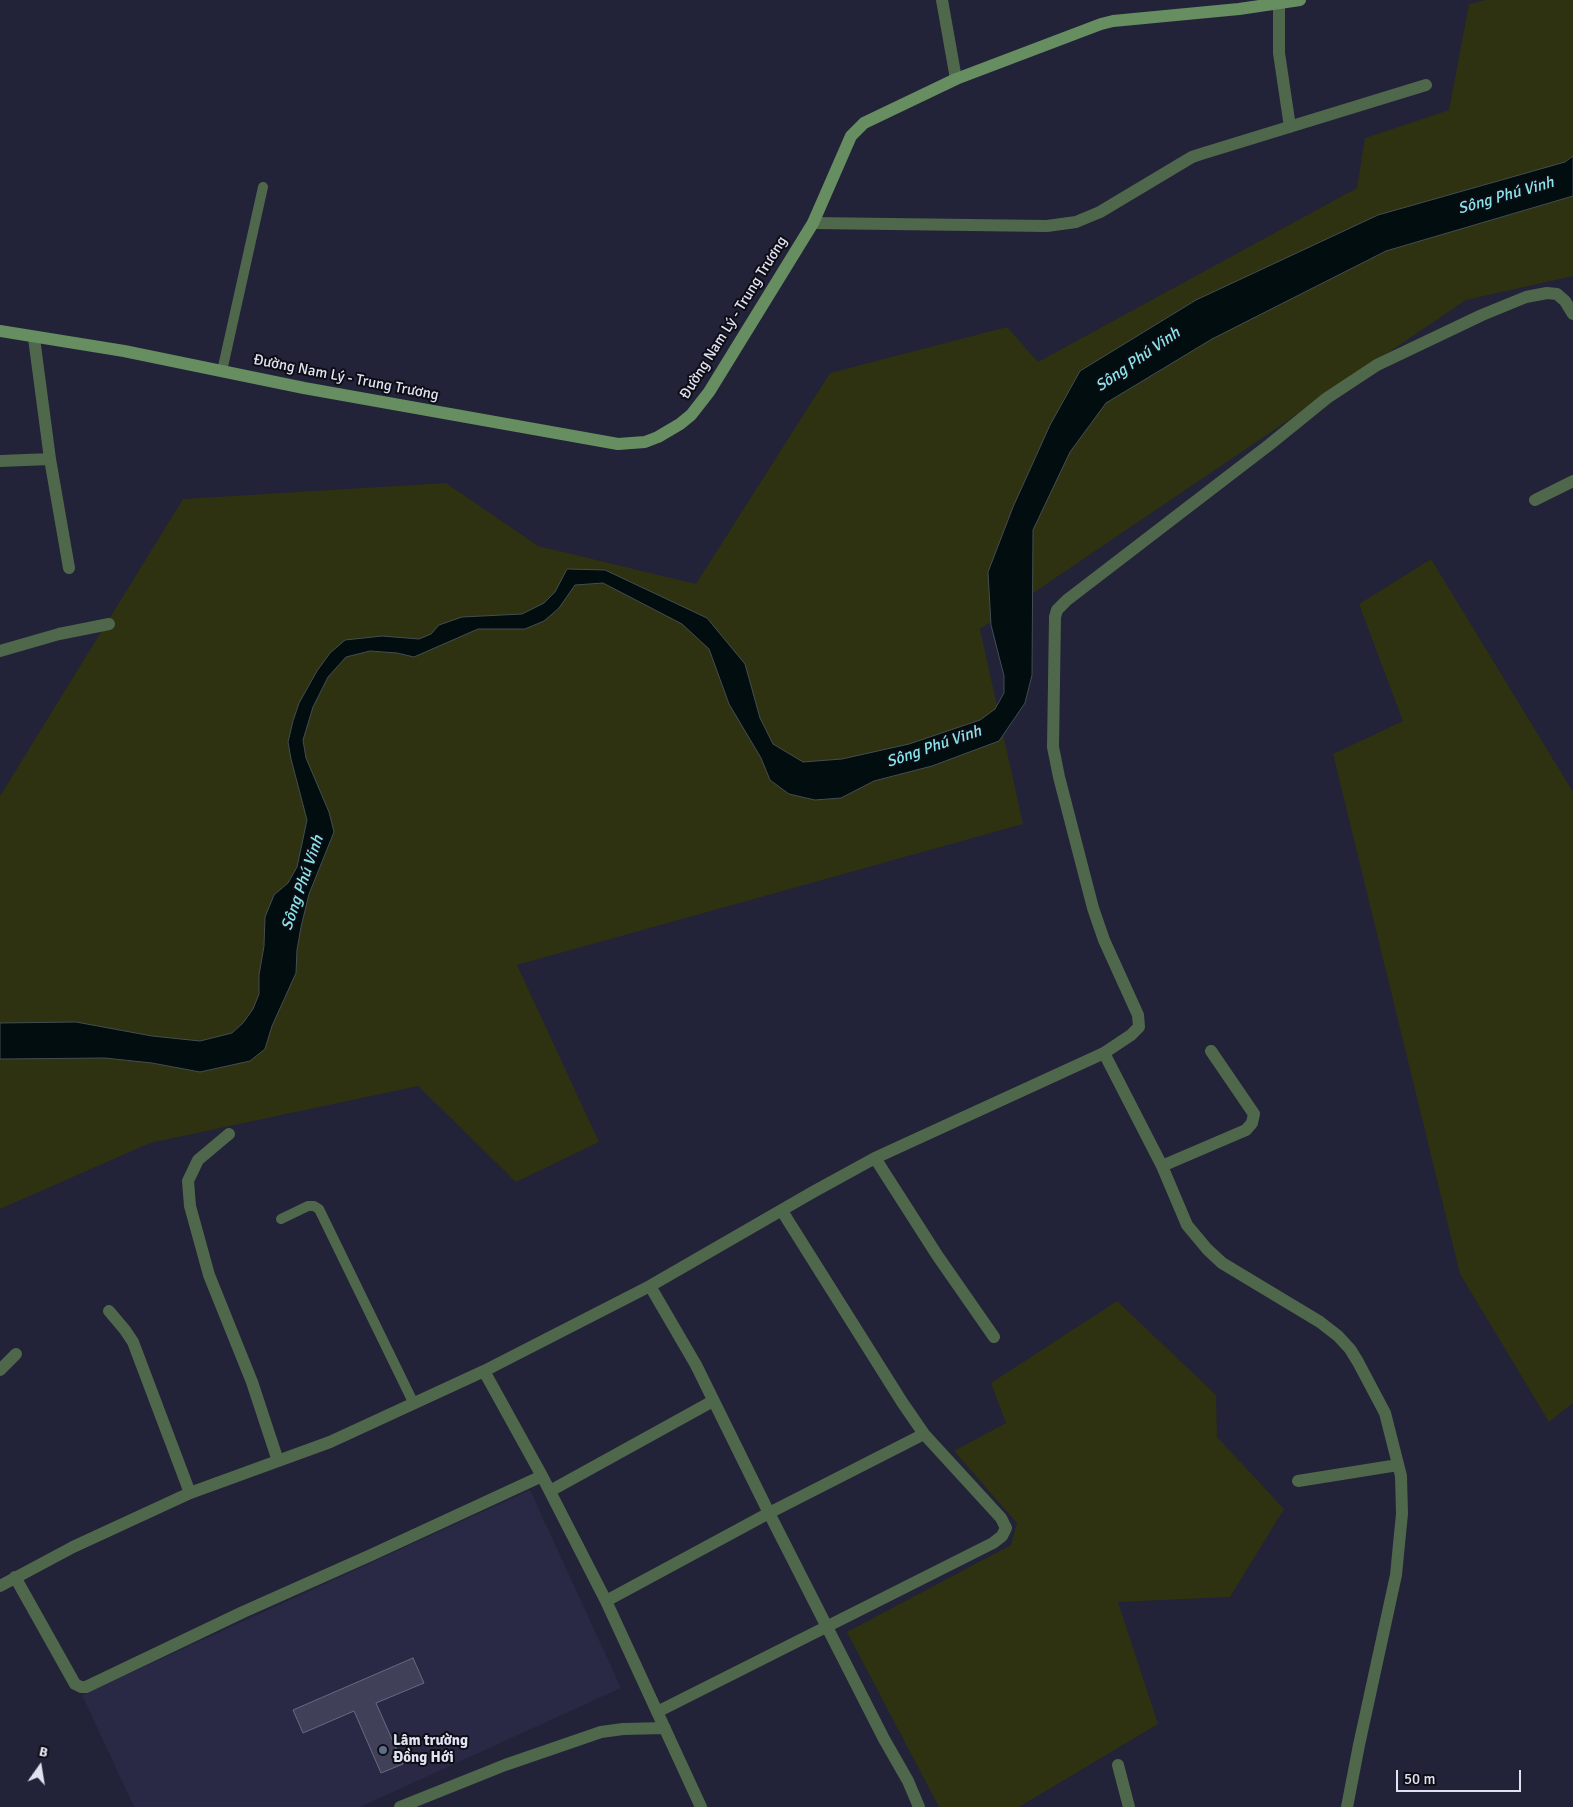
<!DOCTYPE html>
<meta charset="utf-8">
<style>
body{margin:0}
#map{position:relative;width:1573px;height:1807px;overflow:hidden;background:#222238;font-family:Signika,sans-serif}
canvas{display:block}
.north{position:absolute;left:15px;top:1742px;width:50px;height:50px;-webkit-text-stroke:4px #0d0d16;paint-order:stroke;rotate:13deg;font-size:14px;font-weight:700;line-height:20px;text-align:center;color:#e1e2f1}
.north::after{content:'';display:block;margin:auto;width:18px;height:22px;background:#e1e2f1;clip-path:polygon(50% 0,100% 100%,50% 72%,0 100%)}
.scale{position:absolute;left:1396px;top:1770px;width:125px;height:22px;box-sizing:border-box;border:2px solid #e1e2f1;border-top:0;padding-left:6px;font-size:15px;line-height:18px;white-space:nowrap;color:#e1e2f1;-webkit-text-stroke:4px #0d0d16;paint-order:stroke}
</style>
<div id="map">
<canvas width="1573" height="1807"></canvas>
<div class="north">B</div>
<div class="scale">50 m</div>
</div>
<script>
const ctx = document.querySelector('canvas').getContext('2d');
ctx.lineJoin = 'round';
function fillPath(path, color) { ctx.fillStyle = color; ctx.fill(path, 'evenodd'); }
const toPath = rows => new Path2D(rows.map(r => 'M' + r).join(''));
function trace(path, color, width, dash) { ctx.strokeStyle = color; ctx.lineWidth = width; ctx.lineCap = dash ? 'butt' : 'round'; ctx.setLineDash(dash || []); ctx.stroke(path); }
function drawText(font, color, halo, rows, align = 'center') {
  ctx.font = font + ' Signika,sans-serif'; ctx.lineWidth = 4; ctx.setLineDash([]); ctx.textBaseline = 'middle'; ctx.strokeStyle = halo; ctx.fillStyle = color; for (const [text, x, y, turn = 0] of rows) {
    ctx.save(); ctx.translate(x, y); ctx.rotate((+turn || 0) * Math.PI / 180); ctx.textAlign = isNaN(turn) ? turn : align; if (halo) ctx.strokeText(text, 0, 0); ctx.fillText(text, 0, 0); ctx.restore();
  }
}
const built = toPath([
 [530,1490,621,1688,360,1807,134,1807,82,1695]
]);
const green = toPath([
 [1486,0,1573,0,1573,276,1466,300,980,629,1023,824,517,965,599,1142,516,1182,418,1086,150,1143,0,1209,0,796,183,499,446,483,538,546,696,584,830,373,1007,327,1038,362,1357,188,1365,138,1449,110,1469,4],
 [1431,559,1573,792,1573,1403,1549,1422,1460,1274,1333,754,1403,721,1359,604],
 [1117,1301,1216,1395,1217,1437,1284,1509,1230,1597,1118,1602,1158,1724,1019,1807,939,1807,847,1632,1011,1545,1017,1523,954,1451,1006,1423,991,1383]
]);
const water = toPath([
 [1573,156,1573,196,1386,251,1212,339,1106,403,1070,452,1033,530,1032,675,1025,703,999,741,932,766,874,781,841,798,815,800,789,794,770,780,761,758,729,704,709,649,682,624,603,583,575,585,559,608,544,621,525,629,478,629,414,657,397,653,370,651,346,657,328,677,313,707,303,740,306,758,329,812,334,832,309,894,301,927,297,950,296,973,272,1026,265,1049,250,1061,200,1072,152,1063,105,1058,0,1059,0,1023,76,1022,152,1036,200,1041,232,1033,243,1023,253,1009,259,994,259,975,264,946,265,917,274,895,288,883,297,867,307,820,291,759,288,742,293,721,299,703,317,671,330,653,345,640,382,636,419,639,431,634,439,625,462,617,522,614,544,603,555,592,567,569,605,570,707,618,745,664,760,718,773,744,803,762,842,759,909,744,980,720,995,709,1004,693,1004,676,991,625,988,572,1013,507,1050,425,1080,371,1196,300,1378,215,1565,162,1573,156]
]);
const building = toPath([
 [413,1658,424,1683,376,1703,403,1764,381,1773,354,1711,303,1733,293,1710,413,1658]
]);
const service = toPath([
 [222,371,263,187],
 [281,1219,308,1206,314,1206,319,1209,414,1404]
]);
const minor = toPath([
 [942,0,956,79],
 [1279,3,1279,53,1290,127],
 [813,223,1047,226,1076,222,1100,212,1192,157,1201,154,1426,85],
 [34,338,50,459,69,568],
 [0,461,50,459],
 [1535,500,1573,481],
 [0,651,59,634,109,624],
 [1104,1053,1162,1166,1187,1225,1207,1249,1222,1263,1320,1322,1338,1336,1350,1349,1358,1362,1385,1413,1401,1476,1402,1514,1399,1544,1396,1575,1359,1745,1347,1807],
 [229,1134,198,1160,188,1181,190,1206,209,1275,252,1382,278,1461],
 [875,1158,937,1255,994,1337],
 [1162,1166,1246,1130,1252,1123,1254,1114,1211,1051],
 [650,1286,696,1365,769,1513,884,1739,908,1781,919,1807],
 [109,1311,125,1330,133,1342,190,1493],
 [0,1370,16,1354],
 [484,1371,542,1476,606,1601,701,1807],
 [1298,1481,1398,1465],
 [550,1491,713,1401],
 [15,1577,75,1684,81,1687,86,1687,243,1612,371,1555,542,1476],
 [0,1586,73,1547,190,1493,330,1442,484,1371,650,1286,813,1192,875,1158,1104,1053,1131,1035,1139,1027,1138,1015,1104,940,1093,908,1059,777,1053,747,1055,617,1057,610,1067,600,1269,445,1327,398,1377,365,1482,315,1526,297,1547,293,1557,294,1565,301,1573,314],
 [606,1601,769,1513,924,1434],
 [657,1712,993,1543,1002,1536,1006,1528,1001,1518,924,1434,902,1402,782,1211],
 [1118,1765,1129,1807],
 [400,1807,505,1765,601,1732,623,1729,665,1728]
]);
const secondary = toPath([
 [0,331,124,351,304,388,618,444,645,442,658,437,680,424,691,415,709,392,813,223,851,136,864,123,956,79,1101,24,1113,21,1239,9,1300,0]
]);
const markers = [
 [383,1750,5,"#5c6f8a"]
];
const streetNames = [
 ["Đường Nam Lý - Trung Trương",734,318,-58],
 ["Đường Nam Lý - Trung Trương",346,378,11]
];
const poiNames = [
 ["Lâm trường",393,1741],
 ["Đồng Hới",393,1758]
];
const waterNames = [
 ["Sông Phú Vinh",1506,196,-16],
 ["Sông Phú Vinh",1138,360,-35],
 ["Sông Phú Vinh",934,747,-19],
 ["Sông Phú Vinh",303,883,-71]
];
fillPath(built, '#292945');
fillPath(green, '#2e3210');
fillPath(water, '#010d0e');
trace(water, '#444d52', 1);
fillPath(building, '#404058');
trace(building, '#686982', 1);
trace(service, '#4f684b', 10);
trace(minor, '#4f684b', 12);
trace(secondary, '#668e60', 12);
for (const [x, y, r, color] of markers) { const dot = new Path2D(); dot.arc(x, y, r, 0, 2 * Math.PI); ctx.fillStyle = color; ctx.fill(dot); trace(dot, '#0d0d16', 2); }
drawText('15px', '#e1e2f1', '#0d0d16', streetNames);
drawText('bold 15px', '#e1e2f1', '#0d0d16', poiNames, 'left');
drawText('italic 16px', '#89e5e9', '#0d0d16', waterNames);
</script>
